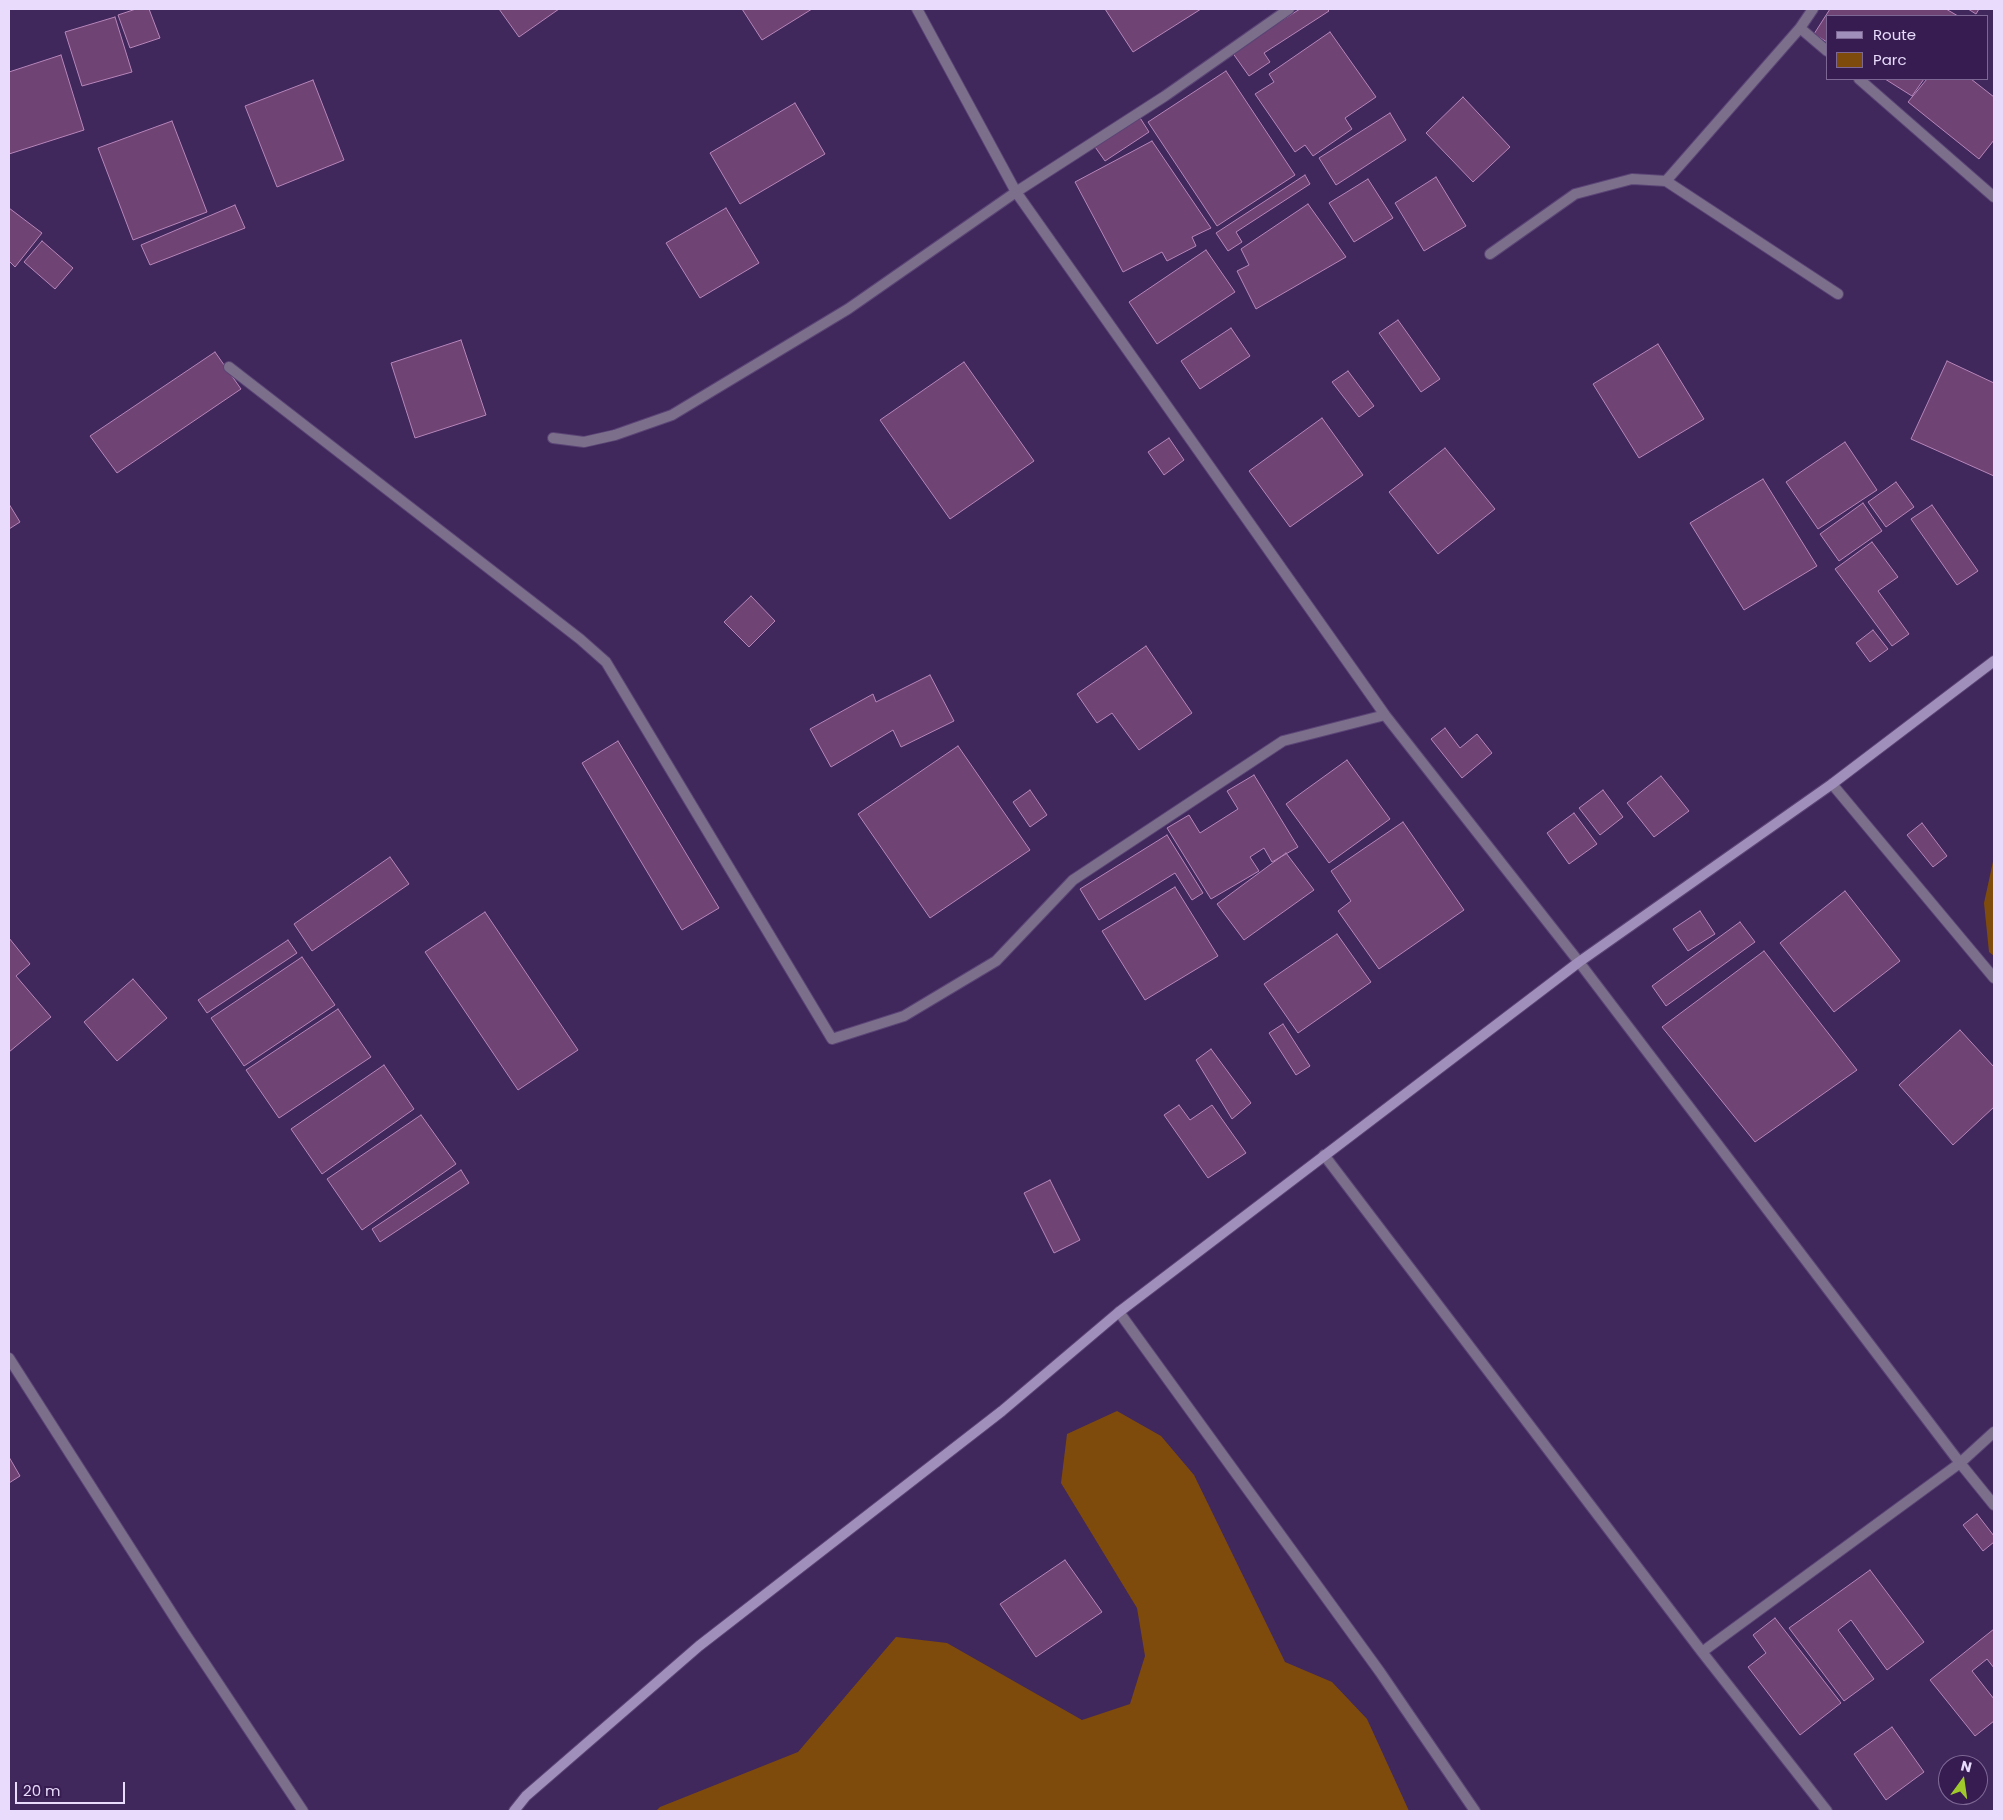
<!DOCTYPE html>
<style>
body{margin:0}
#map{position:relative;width:2003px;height:1820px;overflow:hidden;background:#40275c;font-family:Poppins,sans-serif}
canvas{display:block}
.frame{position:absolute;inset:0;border:10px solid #e8dbfc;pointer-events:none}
.legend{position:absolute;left:1826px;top:15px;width:162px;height:65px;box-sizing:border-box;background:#361c50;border:1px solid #7d6895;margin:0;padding:6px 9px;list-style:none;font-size:15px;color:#e8dbfc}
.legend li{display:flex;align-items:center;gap:10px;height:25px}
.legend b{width:25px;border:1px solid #7d6895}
.north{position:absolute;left:1938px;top:1755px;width:50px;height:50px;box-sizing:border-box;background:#361c50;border:1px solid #7d6895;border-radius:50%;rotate:14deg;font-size:14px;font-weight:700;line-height:20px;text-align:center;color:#e8dbfc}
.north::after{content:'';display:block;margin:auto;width:18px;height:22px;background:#a0c92b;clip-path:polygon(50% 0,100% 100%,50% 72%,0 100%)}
.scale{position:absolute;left:15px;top:1782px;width:110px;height:22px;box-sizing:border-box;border:2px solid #e8dbfc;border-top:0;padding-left:6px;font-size:15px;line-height:18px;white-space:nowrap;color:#e8dbfc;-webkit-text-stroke:4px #361c50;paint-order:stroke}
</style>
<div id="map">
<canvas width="2003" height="1820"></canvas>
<div class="frame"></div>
<ul class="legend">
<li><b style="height:6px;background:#a18fbb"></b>Route</li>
<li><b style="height:14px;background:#7e4b0d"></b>Parc</li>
</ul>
<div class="north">N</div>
<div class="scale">20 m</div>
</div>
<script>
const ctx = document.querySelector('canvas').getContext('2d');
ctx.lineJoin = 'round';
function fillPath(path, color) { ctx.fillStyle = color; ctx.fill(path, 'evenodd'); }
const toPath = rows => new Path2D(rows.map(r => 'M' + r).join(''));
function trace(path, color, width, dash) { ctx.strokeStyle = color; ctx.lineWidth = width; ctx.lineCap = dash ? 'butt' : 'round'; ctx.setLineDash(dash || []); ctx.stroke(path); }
const green = toPath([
 [1994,857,1994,956,1989,952,1984,903],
 [1117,1411,1161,1436,1194,1475,1285,1662,1332,1682,1367,1719,1409,1811,656,1811,660,1807,798,1752,896,1637,947,1643,1082,1720,1130,1704,1145,1656,1137,1608,1061,1483,1067,1434]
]);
const building = toPath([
 [136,9,149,9,160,38,130,48,118,15,136,9],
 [499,9,559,9,519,37,499,9],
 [742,9,812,9,762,40,742,9],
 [1105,9,1201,9,1133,52,1105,9],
 [1300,9,1327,9,1329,11,1264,53,1270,62,1249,76,1232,52,1300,9],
 [1830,9,1946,9,1958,16,1827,16,1827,42,1814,34,1830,9],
 [1968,9,1979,9,1976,14,1968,9],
 [115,17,132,72,82,86,65,32,115,17],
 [1330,32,1376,97,1345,118,1352,129,1313,156,1305,145,1295,152,1255,94,1274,82,1269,74,1330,32],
 [61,55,84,130,9,154,9,72,61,55],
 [1226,71,1295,175,1217,226,1148,122,1226,71],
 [1885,79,1924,79,1912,96,1885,79],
 [1927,79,1971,79,1994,97,1994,140,1979,159,1908,102,1927,79],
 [313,80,344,160,277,187,245,106,313,80],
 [1463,97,1510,147,1473,182,1426,133,1463,97],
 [795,103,825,154,740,204,710,153,795,103],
 [1137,113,1149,132,1105,161,1093,144,1137,113],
 [1390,113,1406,140,1336,185,1319,158,1390,113],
 [172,121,207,212,133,240,98,148,172,121],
 [1152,141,1211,228,1192,237,1196,246,1167,261,1162,252,1123,272,1075,182,1152,141],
 [1305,175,1310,184,1236,232,1242,242,1228,251,1216,233,1305,175],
 [1436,177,1466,226,1424,251,1395,203,1436,177],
 [1368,179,1393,218,1354,242,1329,203,1368,179],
 [1308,204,1346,257,1256,309,1237,271,1249,265,1241,249,1308,204],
 [235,205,245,228,150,265,141,245,235,205],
 [9,208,42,233,15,267,9,261,9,208],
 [726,208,759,263,700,298,666,243,726,208],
 [42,241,73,268,55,289,24,262,42,241],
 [1206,250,1235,292,1157,344,1129,302,1206,250],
 [1398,320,1440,379,1421,392,1379,333,1398,320],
 [1231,328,1250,356,1200,389,1181,361,1231,328],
 [461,340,486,415,415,438,391,363,461,340],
 [1658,344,1704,419,1639,458,1593,384,1658,344],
 [215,352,241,389,117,473,90,436,215,352],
 [1947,361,1994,383,1994,476,1911,439,1947,361],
 [964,362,1034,461,950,519,880,420,964,362],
 [1348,371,1374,406,1359,417,1332,382,1348,371],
 [1322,418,1363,475,1290,527,1249,471,1322,418],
 [1169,438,1184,460,1164,475,1148,452,1169,438],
 [1845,442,1877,490,1818,529,1786,482,1845,442],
 [1445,448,1495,509,1438,554,1389,492,1445,448],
 [1763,479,1817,566,1744,610,1690,523,1763,479],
 [1896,482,1914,507,1886,527,1868,502,1896,482],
 [1863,503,1882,531,1839,561,1820,534,1863,503],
 [9,504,20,522,9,529,9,504],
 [1932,505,1978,571,1957,585,1911,519,1932,505],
 [1872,542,1898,577,1878,591,1909,634,1892,646,1835,569,1872,542],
 [751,596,775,621,749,647,724,622,751,596],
 [1873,630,1888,649,1870,662,1856,643,1873,630],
 [1146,646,1192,713,1139,750,1112,713,1097,723,1077,694,1146,646],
 [930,675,954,721,901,747,893,730,831,767,810,729,873,694,876,702,930,675],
 [1445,728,1460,748,1477,734,1492,753,1462,778,1431,739,1445,728],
 [618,741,719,908,682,930,582,763,618,741],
 [958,746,1030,850,930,918,858,814,958,746],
 [1347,760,1390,819,1329,863,1286,804,1347,760],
 [1254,775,1298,847,1272,862,1264,848,1250,857,1259,871,1211,899,1167,828,1189,815,1200,833,1238,809,1227,791,1254,775],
 [1661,776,1689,811,1654,837,1627,803,1661,776],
 [1030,790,1047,815,1030,827,1013,802,1030,790],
 [1603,790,1623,817,1600,835,1579,808,1603,790],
 [1574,813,1597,844,1569,864,1547,833,1574,813],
 [1403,822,1464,910,1379,969,1338,911,1351,901,1331,871,1403,822],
 [1922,823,1947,856,1933,867,1907,835,1922,823],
 [1167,835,1203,893,1192,900,1175,873,1099,920,1080,889,1167,835],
 [1286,853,1314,890,1244,940,1217,904,1286,853],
 [390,857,409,884,312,951,294,924,390,857],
 [1175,887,1218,956,1145,1000,1102,931,1175,887],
 [1845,891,1900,961,1834,1012,1780,943,1845,891],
 [1700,911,1715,934,1688,951,1673,929,1700,911],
 [485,912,578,1050,518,1090,425,952,485,912],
 [1740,922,1755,942,1666,1006,1652,986,1740,922],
 [1337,934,1371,982,1298,1033,1264,984,1337,934],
 [9,938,30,964,16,976,51,1017,9,1052,9,938],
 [288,940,297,953,207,1013,198,1000,288,940],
 [1764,951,1857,1070,1755,1142,1662,1027,1764,951],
 [302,957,335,1005,244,1066,211,1018,302,957],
 [133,979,167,1018,117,1061,84,1022,133,979],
 [338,1009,371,1057,279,1118,246,1070,338,1009],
 [1283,1024,1310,1066,1296,1075,1269,1033,1283,1024],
 [1960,1030,1994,1067,1994,1107,1953,1145,1899,1085,1960,1030],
 [1211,1049,1251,1103,1232,1119,1196,1060,1211,1049],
 [384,1065,414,1109,322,1174,291,1129,384,1065],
 [1179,1105,1190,1120,1212,1105,1246,1153,1208,1178,1164,1115,1179,1105],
 [421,1115,456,1164,362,1230,327,1179,421,1115],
 [461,1170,469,1183,380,1242,372,1229,461,1170],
 [1050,1180,1080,1240,1054,1253,1024,1193,1050,1180],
 [9,1457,20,1476,9,1483,9,1457],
 [1977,1514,1994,1536,1994,1542,1983,1551,1963,1525,1977,1514],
 [1065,1560,1102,1612,1036,1657,1000,1604,1065,1560],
 [1870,1570,1924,1642,1887,1670,1851,1620,1838,1630,1874,1679,1844,1701,1789,1628,1870,1570],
 [1775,1618,1841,1703,1800,1735,1748,1667,1766,1653,1753,1635,1775,1618],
 [1994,1629,1994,1668,1987,1659,1972,1671,1994,1699,1994,1721,1975,1736,1930,1680,1994,1629],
 [1892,1727,1924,1772,1886,1800,1854,1754,1892,1727]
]);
const service = toPath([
 [1666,181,1838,294]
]);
const minor = toPath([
 [917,9,1016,192,1385,715,1579,962,1960,1463,1994,1505],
 [1800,28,1827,51],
 [1859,79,1994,197],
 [1490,254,1575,194,1632,179,1666,181,1800,28,1813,9],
 [229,367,580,639,606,662,832,1039,904,1016,996,961,1073,880,1283,741,1385,715],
 [553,438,584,442,615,435,672,415,848,309,1016,192,1165,96,1289,9],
 [1832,784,1994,978],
 [1324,1155,1702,1652,1827,1811],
 [1119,1312,1380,1672,1475,1811],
 [9,1358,182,1629,303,1811],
 [1702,1652,1960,1463,1994,1432]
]);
const secondary = toPath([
 [514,1811,526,1796,699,1646,1002,1411,1119,1312,1579,962,1832,784,1994,661]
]);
fillPath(green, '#7e4b0d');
fillPath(building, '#6f4373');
trace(building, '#b686ba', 1);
trace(service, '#5b4476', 12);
trace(minor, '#5b4476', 12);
trace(secondary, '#5b4476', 12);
trace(service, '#7b6f8b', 10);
trace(minor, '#7b6f8b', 10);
trace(secondary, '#a18fbb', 10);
</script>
